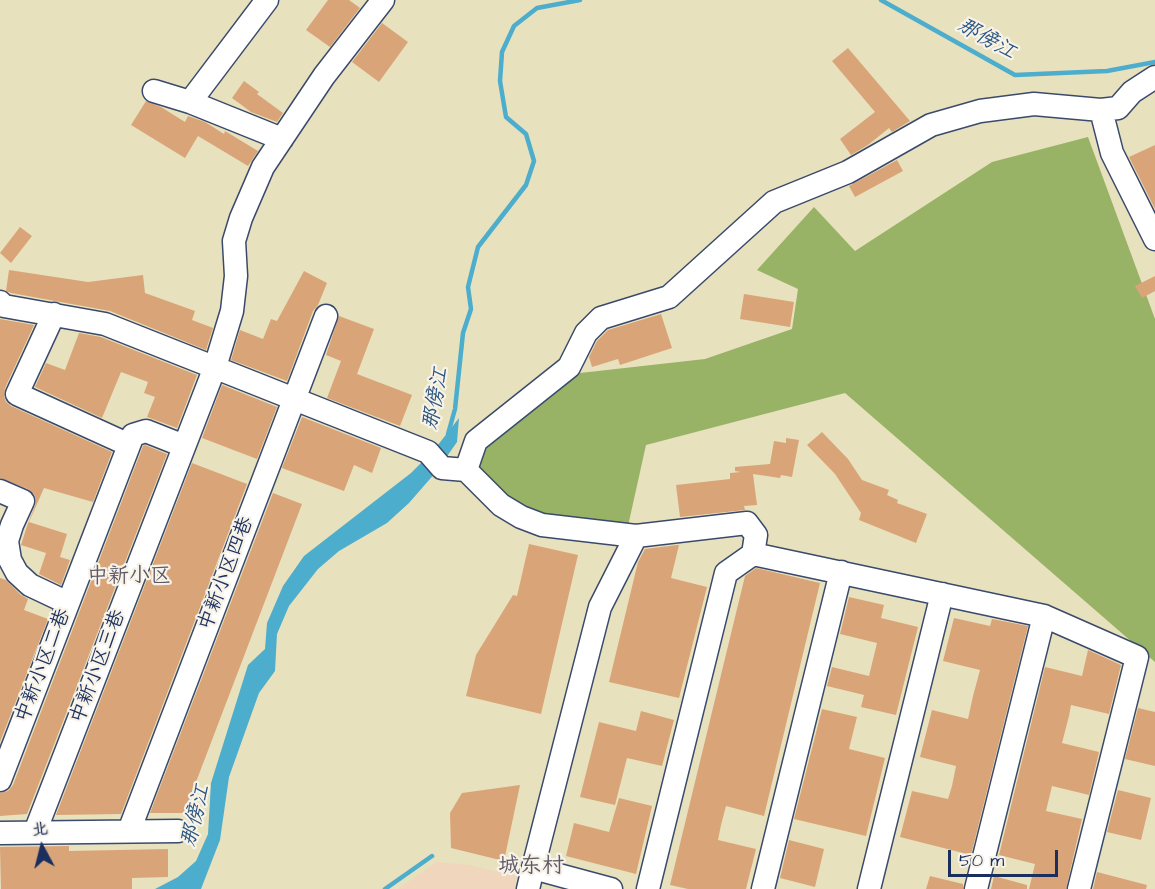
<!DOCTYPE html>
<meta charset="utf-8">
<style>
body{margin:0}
#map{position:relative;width:1155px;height:889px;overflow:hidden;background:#e8e1be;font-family:"Architects Daughter","LXGW WenKai TC",sans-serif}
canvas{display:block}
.north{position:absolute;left:12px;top:817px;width:60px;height:60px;-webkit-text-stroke:4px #f7f3e8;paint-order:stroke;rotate:353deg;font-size:16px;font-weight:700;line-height:24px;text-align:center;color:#1b2f5e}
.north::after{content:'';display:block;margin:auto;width:21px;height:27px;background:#1b2f5e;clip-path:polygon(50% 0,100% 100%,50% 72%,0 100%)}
.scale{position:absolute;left:948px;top:850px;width:110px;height:27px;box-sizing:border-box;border:3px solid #1b2f5e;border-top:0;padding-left:8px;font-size:18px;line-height:21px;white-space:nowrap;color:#1b2f5e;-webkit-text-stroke:4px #f7f3e8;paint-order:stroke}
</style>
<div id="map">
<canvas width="1155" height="889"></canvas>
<div class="north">北</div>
<div class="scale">50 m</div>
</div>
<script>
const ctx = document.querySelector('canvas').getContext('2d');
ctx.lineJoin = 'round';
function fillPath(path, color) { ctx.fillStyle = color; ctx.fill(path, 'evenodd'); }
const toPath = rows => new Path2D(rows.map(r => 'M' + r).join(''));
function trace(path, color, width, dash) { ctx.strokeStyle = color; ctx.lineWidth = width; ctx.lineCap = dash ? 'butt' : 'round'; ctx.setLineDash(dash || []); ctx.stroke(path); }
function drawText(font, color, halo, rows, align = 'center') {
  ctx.font = font + ' "Architects Daughter","LXGW WenKai TC",sans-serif'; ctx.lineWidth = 4.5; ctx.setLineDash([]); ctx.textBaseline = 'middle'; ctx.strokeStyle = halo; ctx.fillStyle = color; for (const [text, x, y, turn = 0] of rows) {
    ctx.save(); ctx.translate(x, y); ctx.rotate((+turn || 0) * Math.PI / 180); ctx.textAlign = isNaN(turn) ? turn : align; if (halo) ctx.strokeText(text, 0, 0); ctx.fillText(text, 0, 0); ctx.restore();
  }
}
const built = toPath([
 [436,862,469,865,517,876,514,889,398,889]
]);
const forest = toPath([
 [1088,137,1155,319,1155,662,845,393,646,445,628,526,551,522,486,483,472,449,580,373,705,359,792,329,798,289,757,270,814,207,855,251,992,162]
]);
const water = toPath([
 [459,418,457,442,436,472,409,503,387,523,339,551,318,569,289,606,277,634,275,671,259,693,229,777,220,840,201,889,155,889,178,877,196,861,208,834,211,783,248,665,265,649,267,623,283,586,304,556,411,473,434,450]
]);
const stream = toPath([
 [881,0,1015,75,1107,71,1155,62],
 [448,434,455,409,463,333,471,309,468,287,478,247,526,185,534,161,526,134,506,117,500,81,502,52,514,26,537,8,580,0],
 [385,889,432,856]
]);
const building = toPath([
 [328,0,349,0,360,8,330,47,306,30],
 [382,23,408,42,379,82,352,62],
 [848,48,910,121,892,132,889,128,868,145,851,155,840,139,875,112,832,61],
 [244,81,259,92,257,94,283,113,277,122,251,112,232,98],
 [146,101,161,107,185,122,188,116,205,122,224,134,225,131,258,151,248,166,198,136,185,158,131,125],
 [1155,145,1155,209,1129,157],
 [897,160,903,171,855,197,849,186],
 [20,227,32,236,11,263,0,253],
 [9,270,88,282,143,275,145,293,195,311,192,320,213,328,206,350,110,311,11,293,6,291],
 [304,271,327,283,318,305,313,311,287,381,231,360,240,330,263,339,271,319,277,321],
 [1155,276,1155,291,1142,298,1135,286],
 [744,294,794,302,790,327,740,319],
 [661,314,672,348,620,365,618,359,592,367,589,357,597,341,608,330],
 [339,316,374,329,357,374,412,395,400,426,327,398,341,361,326,355],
 [0,319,34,325,5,388,4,396,6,402,11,406,112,452,93,502,44,488,29,522,67,534,60,557,70,560,61,585,39,574,46,553,21,545,27,526,35,506,36,500,34,494,28,489,0,478],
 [79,333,101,337,197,375,177,428,147,417,155,397,144,393,148,382,121,372,102,418,35,387,46,363,65,370],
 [222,385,277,407,257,459,202,438],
 [302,417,381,448,372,473,354,465,344,491,282,468],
 [822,432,848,459,862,480,889,490,887,495,898,500,897,503,927,514,916,543,859,520,861,513,835,474,807,445],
 [786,438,799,440,792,477,781,475,780,478,753,474,757,505,744,506,745,510,680,517,676,485,730,479,730,473,741,472,735,471,735,467,770,464,774,441,786,443],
 [145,445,167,454,27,814,0,816,0,793,8,791,13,785,143,446],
 [192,463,247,484,121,814,56,815],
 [273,493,302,504,196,782,184,813,150,813],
 [529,544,578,555,541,714,466,696,476,655,513,595,517,596],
 [677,545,679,545,671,578,707,587,679,698,609,682,638,562,645,549],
 [756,568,820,583,764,816,726,806,721,825,718,840,756,849,746,889,688,889,670,885,745,576],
 [0,578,6,580,21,595,28,599,24,610,48,619,0,742],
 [849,597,884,605,881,618,918,627,896,715,861,707,864,695,827,686,832,667,869,676,877,643,840,634],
 [954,618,990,626,992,619,1028,626,971,855,900,837,912,791,948,799,952,786,956,766,920,757,932,710,968,719,973,696,980,670,943,661],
 [1088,650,1121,665,1109,714,1071,705,1069,716,1062,743,1099,752,1089,795,1052,786,1046,811,1082,819,1066,889,1029,889,1035,864,999,855,1045,667,1082,676],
 [1138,708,1155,712,1155,766,1125,759],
 [822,709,857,717,849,749,885,758,866,836,794,819],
 [641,711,674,720,662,766,627,758,615,805,580,797,599,722,636,731],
 [520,785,504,861,451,848,450,813,462,793],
 [1118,790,1151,798,1141,840,1107,832],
 [619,798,652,806,636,874,566,856,574,823,609,832],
 [789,840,824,849,815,887,780,878],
 [69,846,69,851,168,849,168,877,132,878,132,889,1,889,0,847],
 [1097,872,1147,885,1146,889,1093,889],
 [930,876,963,884,963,889,926,889],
 [994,876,1027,885,1027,889,991,889]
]);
const minor = toPath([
 [154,91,190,102,282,139],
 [190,102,267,0],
 [1101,110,1112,153,1155,239],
 [0,302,4,306,105,324,428,452,442,468,466,470,501,505,521,517,542,525,636,536,600,607,533,868],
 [54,314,17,394,129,445],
 [466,470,476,441,569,367,586,333,601,318,669,297,774,202,848,172,931,125,980,111,1034,104,1101,110,1118,108,1132,92,1155,77],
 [0,491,23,501,12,525,7,541,10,560,17,573,30,585,68,603],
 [636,536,747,523,756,535,753,554,726,573,648,889],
 [753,554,1044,616,1137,657,1079,889],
 [0,780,133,435,146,431,184,446],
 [129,831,326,316],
 [35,832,215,367,232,311,236,276,234,241,241,218,263,167,324,76,383,0],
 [0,833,178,831],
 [528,889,533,868,611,889],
 [763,889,841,572],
 [869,889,942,594],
 [976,889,1044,616]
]);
const streetNames = [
 ["中新小区四巷",227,574,-69],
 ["中新小区二巷",44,666,-69],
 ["中新小区三巷",99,667,-69]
];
const waterNames = [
 ["那傍江",986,40,29],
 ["那傍江",437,399,-80],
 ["那傍江",197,816,-76]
];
const neighbourhoodNames = [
 ["中新小区",129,578]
];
const quarterNames = [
 ["城东村",531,867]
];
fillPath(built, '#f0d6bc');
fillPath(forest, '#98b366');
fillPath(water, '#4dadcc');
trace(stream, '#4dadcc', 4.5);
fillPath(building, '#d9a578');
trace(minor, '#3a4a6c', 25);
trace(minor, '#fff', 22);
drawText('20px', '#1b2f5e', '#f7f3e8', streetNames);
drawText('italic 21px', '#2a557f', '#f7f3e8', waterNames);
drawText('21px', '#5e5867', '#f7f3e8', neighbourhoodNames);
drawText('22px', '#5e5867', '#f7f3e8', quarterNames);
</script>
